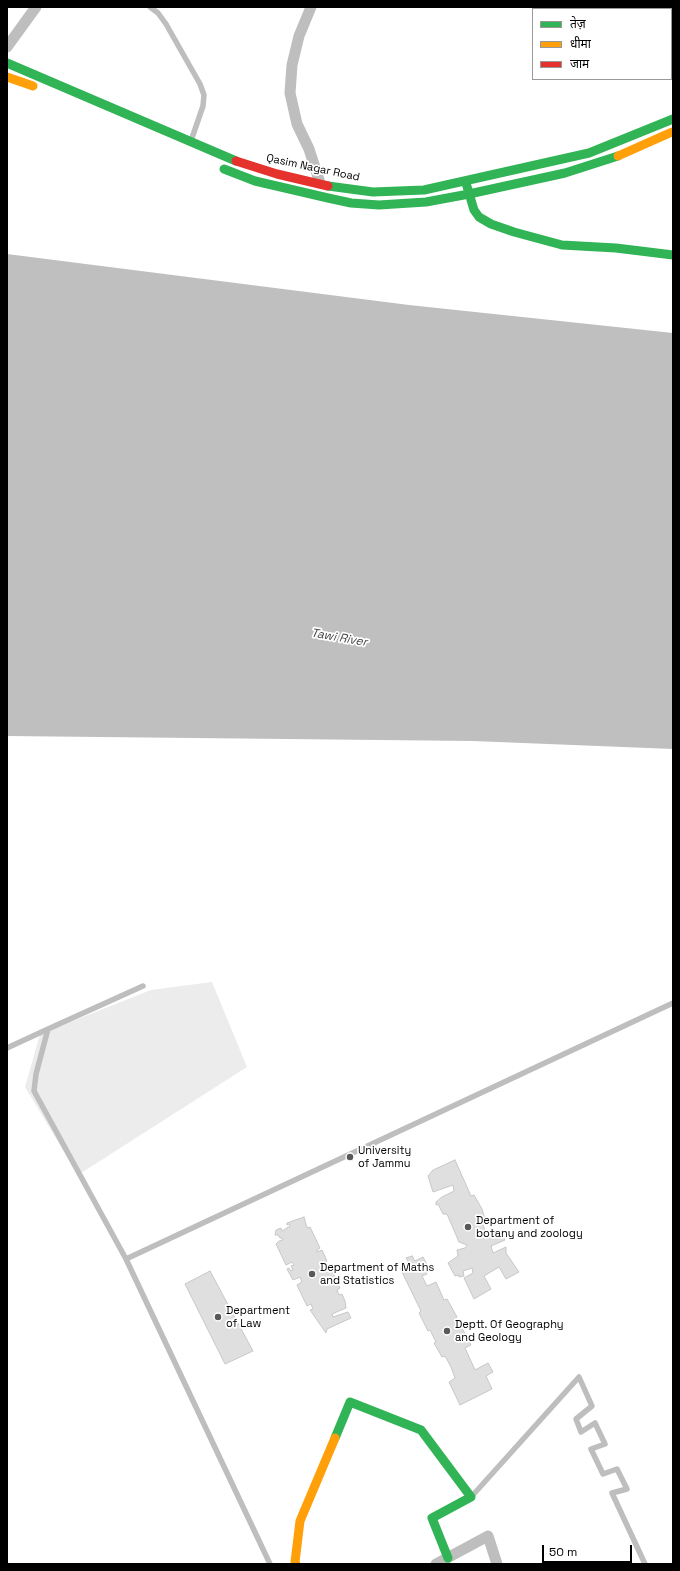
<!DOCTYPE html>
<meta charset="utf-8">
<style>
body{margin:0}
#map{position:relative;width:680px;height:1571px;overflow:hidden;background:#fff;font-family:"Space Grotesk","Noto Sans Devanagari",sans-serif}
canvas{display:block}
.frame{position:absolute;inset:0;border:8px solid #000;pointer-events:none}
.legend{position:absolute;left:532px;top:8px;width:140px;height:72px;box-sizing:border-box;background:#fff;border:1px solid #999;margin:0;padding:5px 7px;list-style:none;font-size:12px;color:#000}
.legend li{display:flex;align-items:center;gap:8px;height:20px}
.legend b{width:20px;border:1px solid #999}
.scale{position:absolute;left:542px;top:1545px;width:90px;height:18px;box-sizing:border-box;border:2px solid #000;border-top:0;padding-left:5px;font-size:12px;line-height:14px;white-space:nowrap;color:#000;-webkit-text-stroke:3px #fff;paint-order:stroke}
</style>
<div id="map">
<canvas width="680" height="1571"></canvas>
<div class="frame"></div>
<ul class="legend">
<li><b style="height:5px;background:#30b455"></b>तेज़</li>
<li><b style="height:5px;background:#ff9f0a"></b>धीमा</li>
<li><b style="height:5px;background:#e5322d"></b>जाम</li>
</ul>
<div class="scale">50 m</div>
</div>
<script>
const ctx = document.querySelector('canvas').getContext('2d');
ctx.lineJoin = 'round';
function fillPath(path, color) { ctx.fillStyle = color; ctx.fill(path, 'evenodd'); }
const toPath = rows => new Path2D(rows.map(r => 'M' + r).join(''));
function trace(path, color, width, dash) { ctx.strokeStyle = color; ctx.lineWidth = width; ctx.lineCap = dash ? 'butt' : 'round'; ctx.setLineDash(dash || []); ctx.stroke(path); }
function drawText(font, color, halo, rows, align = 'center') {
  ctx.font = font + ' "Space Grotesk",sans-serif'; ctx.lineWidth = 3.5; ctx.setLineDash([]); ctx.textBaseline = 'middle'; ctx.strokeStyle = halo; ctx.fillStyle = color; for (const [text, x, y, turn = 0] of rows) {
    ctx.save(); ctx.translate(x, y); ctx.rotate((+turn || 0) * Math.PI / 180); ctx.textAlign = isNaN(turn) ? turn : align; if (halo) ctx.strokeText(text, 0, 0); ctx.fillText(text, 0, 0); ctx.restore();
  }
}
const green = toPath([
 [212,982,247,1067,78,1175,25,1087,40,1034,151,990]
]);
const water = toPath([
 [7,254,409,305,673,333,673,749,473,741,7,736]
]);
const building = toPath([
 [455,1160,471,1196,474,1195,482,1209,485,1219,481,1220,487,1235,489,1236,497,1233,498,1235,501,1234,505,1240,491,1246,493,1253,506,1247,506,1253,519,1272,506,1279,499,1267,484,1276,491,1289,474,1299,464,1278,473,1273,472,1268,463,1271,464,1276,459,1277,459,1275,455,1276,448,1263,458,1256,457,1250,465,1248,467,1245,459,1242,447,1214,443,1214,438,1204,436,1205,436,1202,442,1197,454,1191,453,1185,433,1192,428,1176,433,1170,455,1160],
 [304,1217,307,1228,310,1227,320,1248,317,1250,317,1252,322,1250,327,1261,322,1263,324,1265,326,1264,327,1266,325,1268,327,1270,331,1268,340,1288,337,1290,339,1295,342,1294,345,1301,346,1308,332,1314,333,1317,348,1312,351,1318,327,1329,326,1333,310,1310,313,1309,311,1304,307,1306,297,1285,302,1282,300,1277,293,1280,287,1269,289,1268,291,1271,293,1270,291,1266,294,1265,292,1262,286,1265,276,1244,279,1241,283,1240,282,1238,280,1238,278,1235,275,1235,276,1230,281,1228,282,1231,290,1226,289,1224,287,1225,287,1223,304,1217],
 [412,1256,415,1261,423,1257,430,1270,426,1272,427,1274,422,1276,427,1286,436,1282,444,1300,447,1299,457,1317,454,1319,459,1330,462,1328,471,1345,465,1348,475,1370,488,1363,493,1372,486,1376,492,1389,460,1405,449,1382,455,1378,451,1367,445,1356,442,1357,434,1343,436,1342,430,1330,428,1331,419,1313,421,1311,400,1268,409,1263,406,1258,412,1256],
 [210,1271,253,1351,225,1364,185,1284,210,1271]
]);
const lane = toPath([
 [150,7,158,13,166,24,200,84,204,95,203,106,192,138],
 [48,1029,143,986],
 [7,1048,48,1029,36,1074,34,1091,126,1259],
 [472,1496,579,1377,592,1406,576,1419,581,1432,595,1423,605,1444,591,1449,603,1474,617,1469,627,1489,612,1493,645,1564],
 [270,1564,126,1259,673,1003]
]);
const street = toPath([
 [311,7,299,36,292,65,290,93,297,124,309,149,320,183],
 [7,47,36,7],
 [436,1564,488,1536,497,1564]
]);
const fast = toPath([
 [647,7,649,9],
 [7,63,236,161],
 [224,169,255,181,328,198,351,203,379,205,426,202,469,194,565,173,618,156],
 [466,183,474,210,479,217,491,224,514,232,562,245,616,248,673,255],
 [328,186,373,192,424,190,589,153,673,119],
 [335,1438,350,1402,421,1430,471,1497,432,1518,448,1558]
]);
const slow = toPath([
 [671,30,673,32],
 [7,77,33,86],
 [618,156,672,132],
 [296,1564,295,1562,300,1521,335,1438]
]);
const jam = toPath([
 [236,161,277,174,328,186]
]);
const markers = [
 [350,1157,4,"#595959"],
 [468,1227,4,"#595959"],
 [312,1274,4,"#595959"],
 [218,1317,4,"#595959"],
 [447,1331,4,"#595959"]
];
const streetNames = [
 ["Qasim Nagar Road",313,168,12]
];
const poiNames = [
 ["University",358,1151],
 ["of Jammu",358,1164],
 ["Department of",476,1221],
 ["botany and zoology",476,1234],
 ["Department of Maths",320,1268],
 ["and Statistics",320,1281],
 ["Department",226,1311],
 ["of Law",226,1324],
 ["Deptt. Of Geography",455,1325],
 ["and Geology",455,1338]
];
const waterNames = [
 ["Tawi River",339,638,10]
];
fillPath(green, '#ececec');
fillPath(water, '#bfbfbf');
fillPath(building, '#dfdfdf');
trace(building, '#c7c7c7', 1);
trace(lane, '#bebebe', 5.5);
trace(street, '#bebebe', 11);
trace(fast, '#30b455', 9);
trace(slow, '#ff9f0a', 9);
trace(jam, '#e5322d', 9);
for (const [x, y, r, color] of markers) { const dot = new Path2D(); dot.arc(x, y, r, 0, 2 * Math.PI); ctx.fillStyle = color; ctx.fill(dot); trace(dot, '#fff', 1.5); }
drawText('11px', '#000', '#fff', streetNames);
drawText('11px', '#000', '#fff', poiNames, 'left');
drawText('italic 12px', '#444', '#fff', waterNames);
</script>
